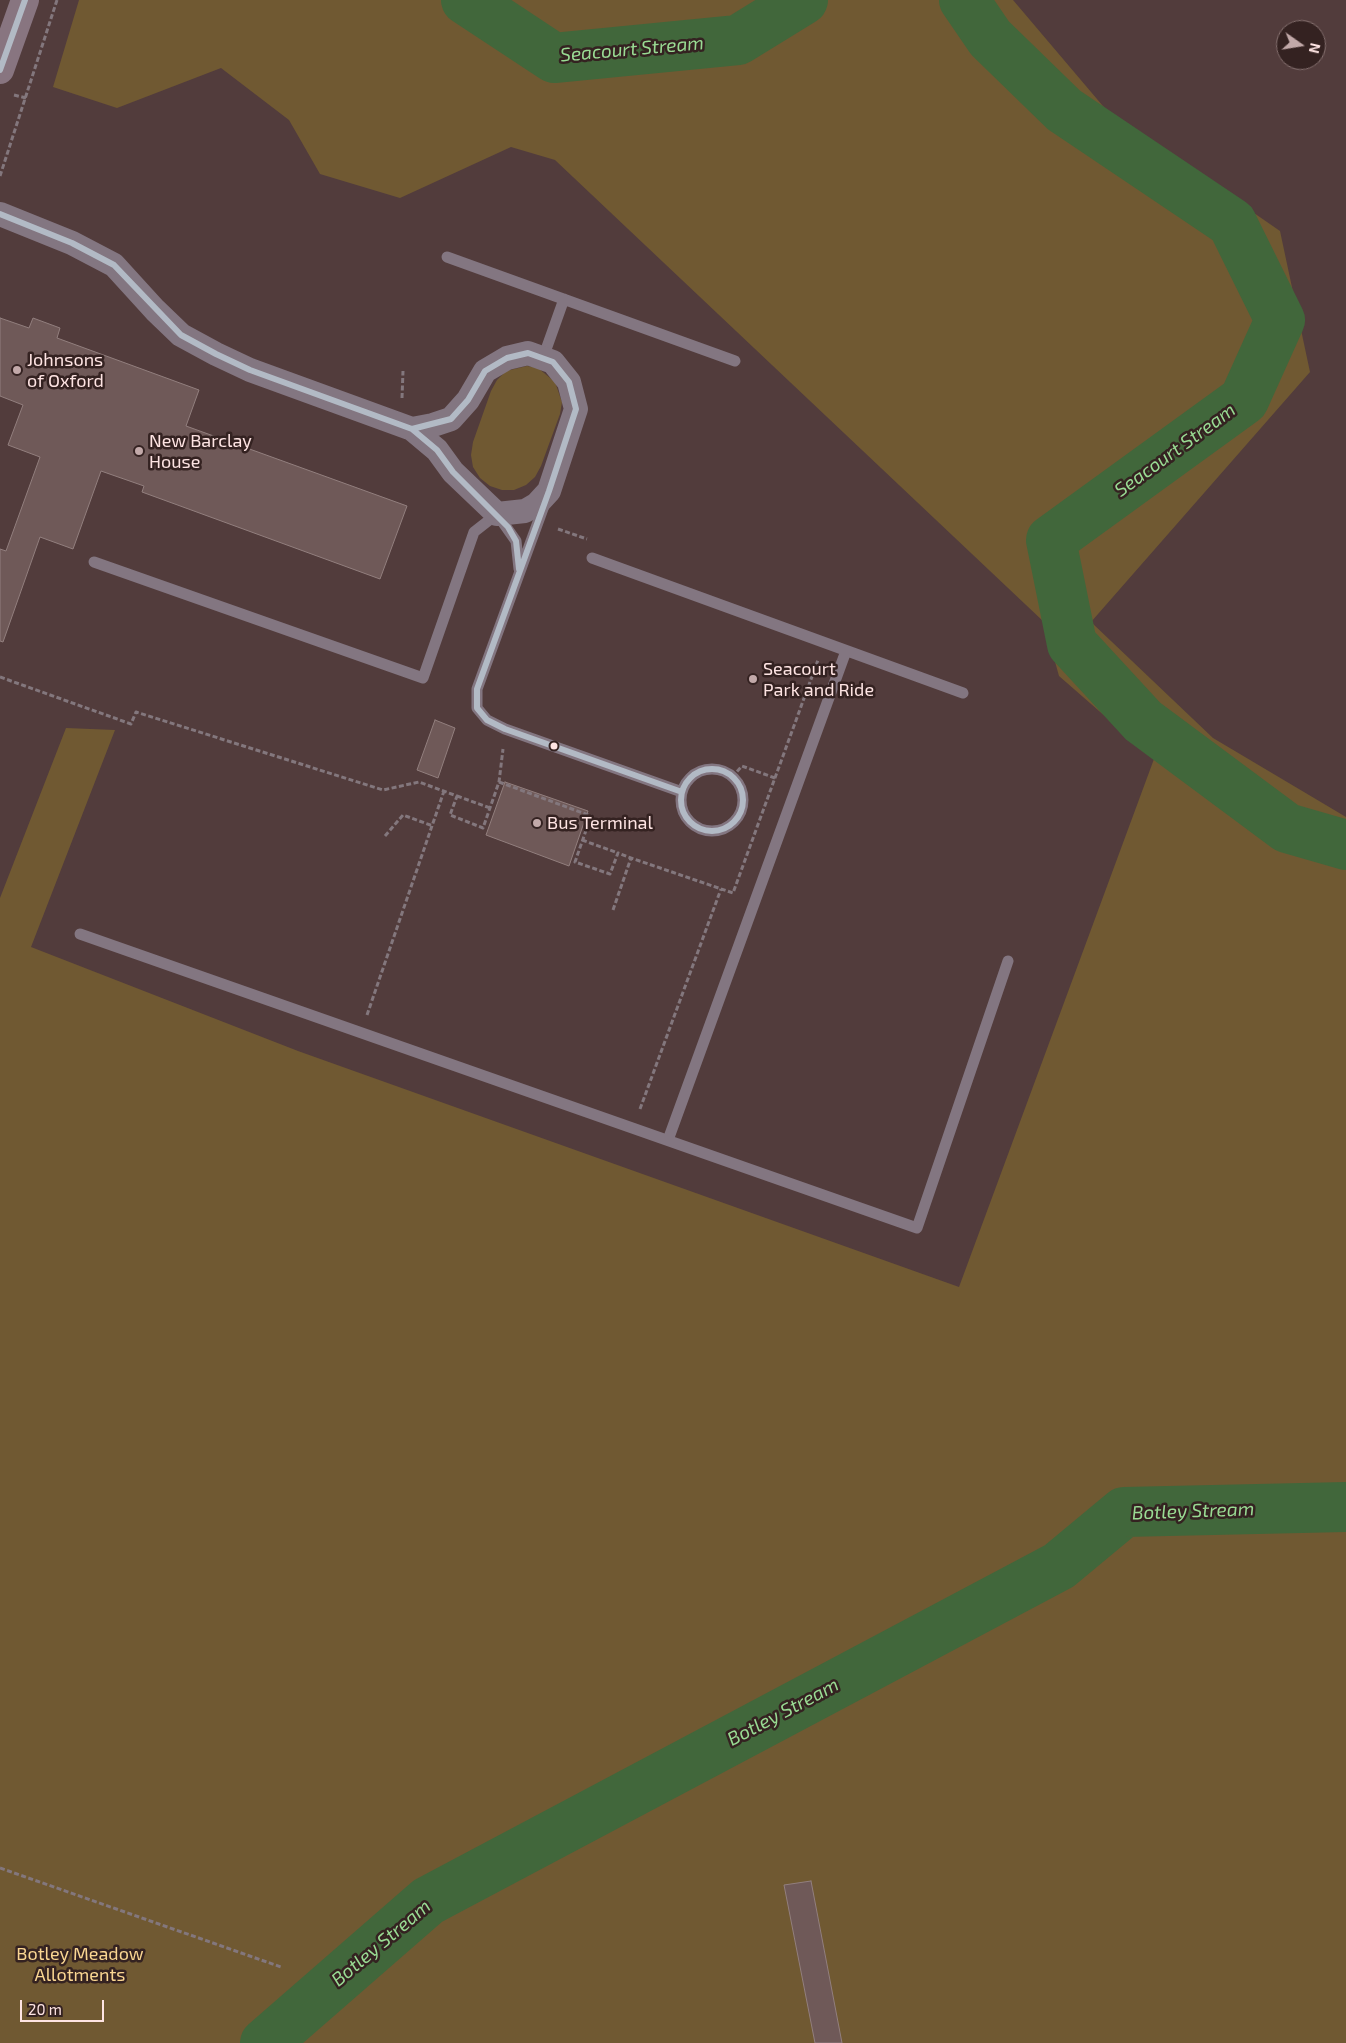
<!DOCTYPE html>
<style>
body{margin:0}
#map{position:relative;width:1346px;height:2043px;overflow:hidden;background:#523c3c;font-family:"Exo 2",sans-serif}
canvas{display:block}
.north{position:absolute;left:1276px;top:20px;width:50px;height:50px;box-sizing:border-box;background:#342221;border:1px solid #85706f;border-radius:50%;rotate:103deg;font-size:14px;font-weight:700;line-height:20px;text-align:center;color:#fee4e3}
.north::after{content:'';display:block;margin:auto;width:18px;height:22px;background:#c2a9a9;clip-path:polygon(50% 0,100% 100%,50% 72%,0 100%)}
.scale{position:absolute;left:20px;top:2000px;width:84px;height:22px;box-sizing:border-box;border:2px solid #fee4e3;border-top:0;padding-left:6px;font-size:15px;line-height:18px;white-space:nowrap;color:#fee4e3;-webkit-text-stroke:4px #342221;paint-order:stroke}
</style>
<div id="map">
<canvas width="1346" height="2043"></canvas>
<div class="north">N</div>
<div class="scale">20 m</div>
</div>
<script>
const ctx = document.querySelector('canvas').getContext('2d');
ctx.lineJoin = 'round';
function fillPath(path, color) { ctx.fillStyle = color; ctx.fill(path, 'evenodd'); }
const toPath = rows => new Path2D(rows.map(r => 'M' + r).join(''));
function trace(path, color, width, dash) { ctx.strokeStyle = color; ctx.lineWidth = width; ctx.lineCap = dash ? 'butt' : 'round'; ctx.setLineDash(dash || []); ctx.stroke(path); }
function drawText(font, color, halo, rows, align = 'center') {
  ctx.font = font + ' "Exo 2",sans-serif'; ctx.lineWidth = 5; ctx.setLineDash([]); ctx.textBaseline = 'middle'; ctx.strokeStyle = halo; ctx.fillStyle = color; for (const [text, x, y, turn = 0] of rows) {
    ctx.save(); ctx.translate(x, y); ctx.rotate((+turn || 0) * Math.PI / 180); ctx.textAlign = isNaN(turn) ? turn : align; if (halo) ctx.strokeText(text, 0, 0); ctx.fillText(text, 0, 0); ctx.restore();
  }
}
const green = toPath([
 [79,0,1013,0,1108,112,1280,231,1310,372,1091,622,1213,738,1346,817,1346,2043,0,2043,0,898,66,728,115,730,31,947,298,1051,959,1287,1154,759,1059,676,1044,622,555,160,511,147,400,198,320,174,289,120,221,68,117,108,53,87],
 [527,366,538,368,555,382,562,402,560,414,541,466,535,477,526,485,514,490,502,490,490,486,480,478,473,467,471,455,473,442,491,391,497,380,506,371]
]);
const river = toPath([
 [466,0,554,58,738,40,803,0],
 [964,0,990,38,1064,110,1232,223,1280,320,1244,400,1051,540,1072,644,1143,721,1287,828,1346,845],
 [265,2043,428,1901,1059,1566,1124,1512,1346,1507]
]);
const building = toPath([
 [0,318,29,328,33,318,60,328,57,338,199,390,186,426,407,506,380,579,142,492,144,486,101,471,73,549,40,537,3,642,0,641,0,549,6,551,40,457,8,445,23,405,0,396,0,318],
 [435,720,455,728,438,778,417,770,435,720],
 [505,782,588,811,569,866,486,835,505,782],
 [811,1881,842,2043,815,2043,784,1885,811,1881]
]);
const path = toPath([
 [14,95,26,98],
 [0,176,57,0],
 [402,398,403,371],
 [558,529,587,539],
 [0,677,131,724,136,712,383,790,419,782,457,796,450,815,483,828,499,782,503,749],
 [732,777,742,766,775,778],
 [499,782,591,816,575,862,610,874,618,853,631,858],
 [457,796,490,808],
 [385,836,403,815,433,826],
 [582,840,618,853],
 [613,910,631,858,733,893,818,660],
 [367,1015,444,791],
 [640,1109,721,889],
 [0,1868,281,1967]
]);
const service = toPath([
 [447,257,735,361],
 [543,358,564,299],
 [545,503,477,689,477,708,487,720,505,729,682,792],
 [592,558,963,693],
 [94,562,423,678,474,532,497,514,516,541,519,569],
 '681 800a31 31 0 1 1 62 0a31 31 0 1 1-62 0Z',
 [80,934,917,1228,1008,961],
 [668,1140,846,651]
]);
const minor = toPath([
 [0,214,72,243,114,265,155,310,181,335,216,354,250,370,412,429,437,450,453,472,497,514,525,511,537,504,549,491,576,409,569,382,553,362,528,353,507,358,485,371,468,400,451,419,433,425,412,429]
]);
const primary = toPath([
 [0,70,25,0]
]);
const bus1 = toPath([
 [0,70,25,0],
 [0,214,72,243,114,265,181,335,216,354,250,370,412,429,437,450,453,472,508,527,516,541,519,569],
 [412,429,451,419,468,400,485,371,507,358,528,353,553,362,569,382,576,409,549,491,477,689,477,708,487,720,505,729,682,792],
 '681 800a31 31 0 1 1 62 0a31 31 0 1 1-62 0Z'
]);
const markers = [
 [17,370,5,"#c2a9a9"],
 [139,451,5,"#c2a9a9"],
 [753,679,5,"#c2a9a9"],
 [554,746,4.5,"#fee4e3"],
 [537,823,5,"#c2a9a9"]
];
const poiNames = [
 ["Johnsons",27,360],
 ["of Oxford",27,381],
 ["New Barclay",149,441],
 ["House",149,462],
 ["Seacourt",763,669],
 ["Park and Ride",763,690],
 ["Bus Terminal",547,823]
];
const parkNames = [
 ["Botley Meadow",80,1954],
 ["Allotments",80,1975]
];
const waterNames = [
 ["Seacourt Stream",632,49,-5],
 ["Seacourt Stream",1175,450,-36],
 ["Botley Stream",1193,1511,-2],
 ["Botley Stream",783,1712,-28],
 ["Botley Stream",381,1943,-40]
];
fillPath(green, '#705932');
trace(river, '#41673b', 50);
fillPath(building, '#6f5958');
trace(building, '#927f7e', 1);
trace(path, '#83777d', 3, [5, 2.5]);
trace(service, '#837681', 11);
trace(minor, '#837681', 24);
trace(primary, '#887580', 28);
trace(bus1, '#b2bac5', 6);
for (const [x, y, r, color] of markers) { const dot = new Path2D(); dot.arc(x, y, r, 0, 2 * Math.PI); ctx.fillStyle = color; ctx.fill(dot); trace(dot, '#342221', 2); }
drawText('18px', '#fee4e3', '#342221', poiNames, 'left');
drawText('18px', '#fad692', '#342221', parkNames);
drawText('italic 19px', '#99db93', '#342221', waterNames);
</script>
